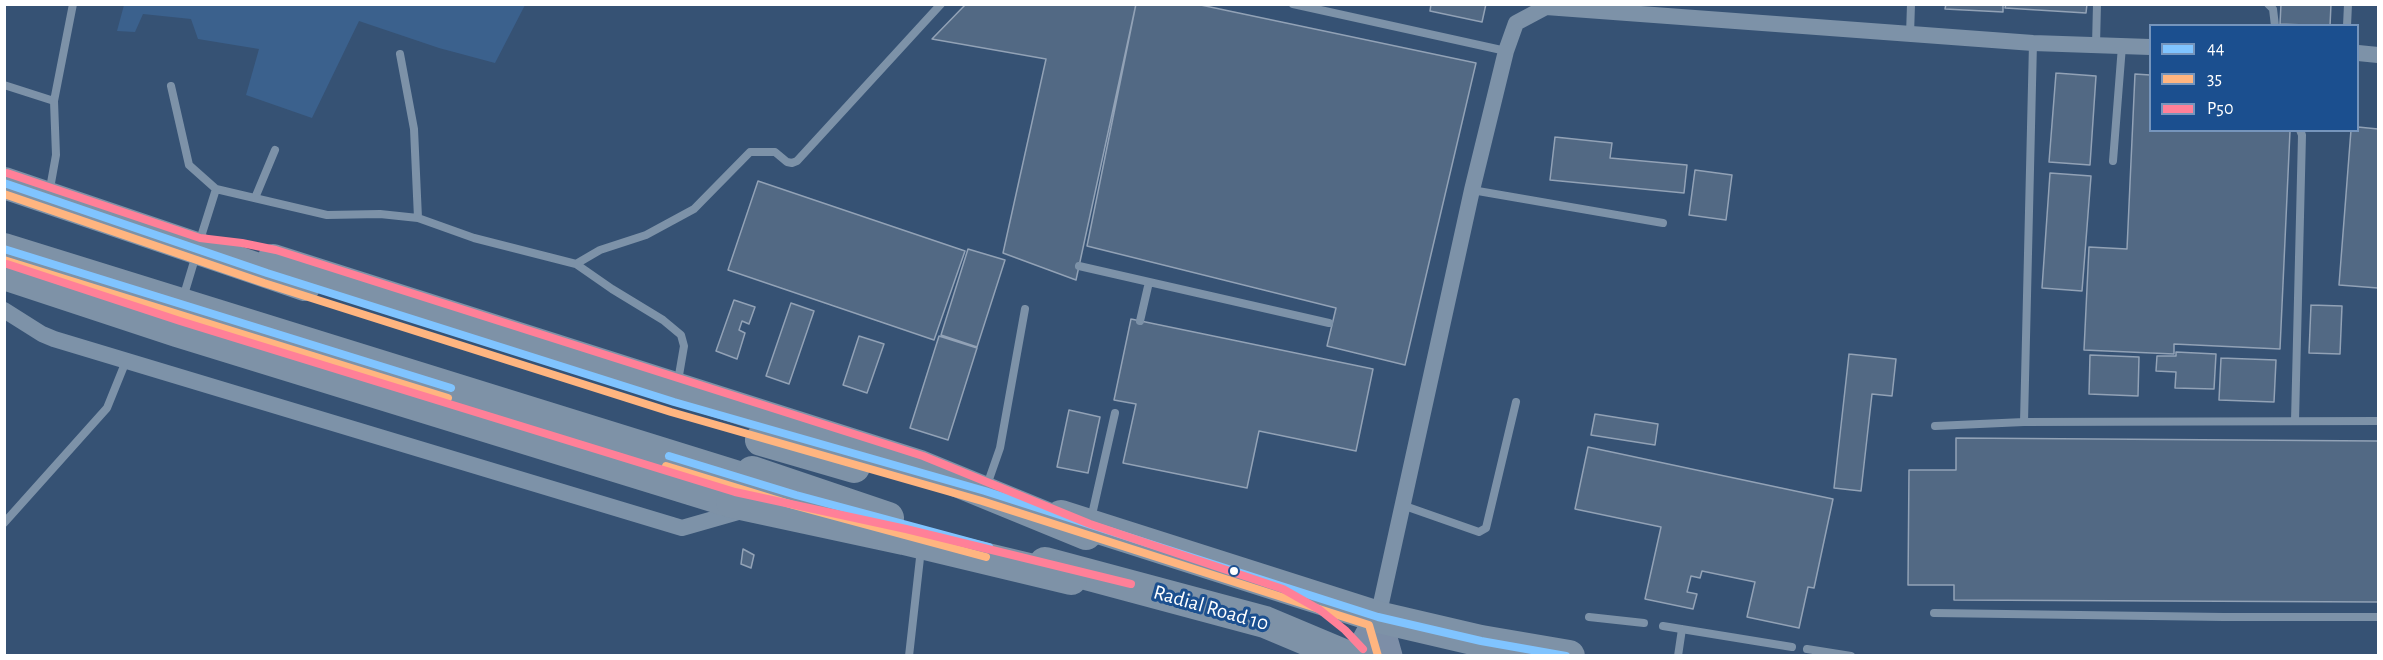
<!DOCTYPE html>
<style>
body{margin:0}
#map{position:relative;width:2383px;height:660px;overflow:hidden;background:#365274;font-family:"Alegreya Sans",sans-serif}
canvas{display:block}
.frame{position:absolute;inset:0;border:6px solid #fff;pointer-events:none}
.legend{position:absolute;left:2149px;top:24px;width:210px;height:108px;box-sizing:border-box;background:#1b4f8f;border:2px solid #7695bc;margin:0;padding:8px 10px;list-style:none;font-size:18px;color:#fff}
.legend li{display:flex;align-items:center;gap:12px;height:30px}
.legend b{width:30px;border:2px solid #7695bc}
</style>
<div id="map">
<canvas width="2383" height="660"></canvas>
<div class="frame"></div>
<ul class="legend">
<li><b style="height:8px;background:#80c4ff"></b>44</li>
<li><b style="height:8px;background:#ffb580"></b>35</li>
<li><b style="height:8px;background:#ff8098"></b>P50</li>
</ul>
</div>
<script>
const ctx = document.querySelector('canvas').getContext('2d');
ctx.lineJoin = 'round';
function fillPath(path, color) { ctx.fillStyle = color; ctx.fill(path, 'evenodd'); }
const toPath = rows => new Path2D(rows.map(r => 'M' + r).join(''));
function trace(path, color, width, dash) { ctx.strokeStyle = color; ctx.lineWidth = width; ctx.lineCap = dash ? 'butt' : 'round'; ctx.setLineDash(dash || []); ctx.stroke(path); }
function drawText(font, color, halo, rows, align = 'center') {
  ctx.font = font + ' "Alegreya Sans",sans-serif'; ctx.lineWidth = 6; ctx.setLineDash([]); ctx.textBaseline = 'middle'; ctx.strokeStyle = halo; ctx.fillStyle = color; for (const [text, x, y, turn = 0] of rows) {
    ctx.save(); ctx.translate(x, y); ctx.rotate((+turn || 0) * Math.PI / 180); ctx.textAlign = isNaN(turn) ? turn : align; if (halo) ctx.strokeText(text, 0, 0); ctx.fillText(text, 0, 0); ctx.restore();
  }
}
const water = toPath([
 [124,5,124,4,525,5,495,63,439,48,359,21,312,118,246,95,259,49,198,39,191,19,143,14,135,32,117,31]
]);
const building = toPath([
 [966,4,1136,4,1076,280,1003,253,1046,59,932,39,966,4],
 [1136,4,1196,4,1476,63,1405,365,1327,346,1336,308,1087,246,1136,4],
 [1431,4,1486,4,1482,22,1430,11,1431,4],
 [1946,4,2003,4,2003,12,1945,9,1946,4],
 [2006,4,2087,4,2086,13,2005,8,2006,4],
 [2281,4,2331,4,2330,26,2280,24,2281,4],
 [2056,73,2096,76,2090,165,2049,162,2056,73],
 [2135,74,2150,75,2150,130,2290,131,2280,349,2174,344,2174,354,2084,350,2089,247,2127,249,2135,74],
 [2358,127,2378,129,2378,288,2339,285,2351,130,2358,130,2358,127],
 [1555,137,1612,143,1610,158,1687,165,1684,193,1550,180,1555,137],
 [1695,170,1732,175,1726,220,1689,215,1695,170],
 [2050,173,2091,176,2082,291,2042,288,2050,173],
 [758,181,965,251,934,340,728,270,758,181],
 [968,249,1005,260,977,347,941,335,968,249],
 [734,300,755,307,749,324,742,321,739,330,745,333,737,359,716,351,734,300],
 [791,303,814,311,789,384,766,376,791,303],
 [2311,305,2342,306,2340,354,2309,353,2311,305],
 [1131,319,1373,369,1356,451,1259,431,1247,488,1123,463,1136,404,1114,400,1131,319],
 [859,336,884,344,867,393,843,385,859,336],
 [939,336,977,348,948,440,910,428,939,336],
 [2176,352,2216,354,2214,389,2175,388,2176,372,2156,371,2157,356,2176,356,2176,352],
 [1849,354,1896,359,1892,396,1872,394,1861,491,1834,488,1849,354],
 [2090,355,2139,357,2138,396,2089,394,2090,355],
 [2221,358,2276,360,2274,402,2219,400,2221,358],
 [1069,410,1100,417,1088,473,1057,467,1069,410],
 [1595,414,1658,424,1655,445,1591,435,1595,414],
 [1956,438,2378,441,2378,602,1954,600,1954,585,1908,585,1909,470,1956,470,1956,438],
 [1588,447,1833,499,1814,588,1808,587,1799,628,1747,617,1755,582,1702,571,1700,578,1691,576,1687,592,1697,594,1693,609,1645,599,1661,527,1575,509,1588,447],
 [743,549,754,555,751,568,741,564,743,549]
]);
const lane = toPath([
 [1293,4,1506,51],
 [2268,4,2273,9,2275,26],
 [2347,26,2348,4],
 [1910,35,1911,4],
 [2096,45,2097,4],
 [400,54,414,129,418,218],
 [4,85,54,101],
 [171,86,189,165,216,189,327,215,380,214,418,218,474,238,576,264,600,250,646,235,694,209,750,152,775,152,787,162,792,163,797,161,941,4],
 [2113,161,2122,46],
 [1472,190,1663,223],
 [49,194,56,155,54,101,73,4],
 [255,198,275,150],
 [199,243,216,189],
 [576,264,612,289,663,320,681,335,684,346,678,381],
 [1079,266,1329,323],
 [183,298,196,255],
 [1140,321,1149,282],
 [2295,421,2302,135,2300,130],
 [2024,422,2033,43],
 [1935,426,2024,422,2378,421],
 [986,488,1000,448,1025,309],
 [1402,505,1479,532,1486,528,1516,402],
 [1091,519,1115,413],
 [4,523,107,408,126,361],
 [1934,613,2224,617,2378,617],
 [1589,617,1644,623],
 [1663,626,1792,647],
 [1807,649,1851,656],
 [909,656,921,549],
 [1678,656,1682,629]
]);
const street = toPath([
 [2358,53,2378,55],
 [4,310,42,334,54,339,682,528,745,510],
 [1378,617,1472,190,1506,51,1516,23,1546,7,2033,43,2150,47]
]);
const primary = toPath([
 [1378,617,1389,656],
 [1357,656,1378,617]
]);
const highway = toPath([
 [4,183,305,285],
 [4,249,777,489],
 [4,274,177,331,732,502],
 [1061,516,1378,617,1481,641,1569,656],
 [1045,563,1265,622,1346,656]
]);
const highwayBridge = toPath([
 [273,260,920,466,1086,534],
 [761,440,854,467],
 [752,472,888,518],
 [732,502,904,539,1071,579]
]);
const bus1 = toPath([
 [4,183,267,273,674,402,985,491,1378,617,1481,641,1566,656],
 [4,249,451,388],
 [669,456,796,495,989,547]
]);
const bus2 = toPath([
 [4,194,264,283,671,412,982,501,1369,625,1378,656],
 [4,260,448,398],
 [666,466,793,505,986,557]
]);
const bus3 = toPath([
 [7,173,200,238,242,243,276,250,923,456,1090,524,1283,589,1320,610,1345,630,1363,649],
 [7,264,180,321,735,492,906,529,1131,584]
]);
const markers = [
 [1234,571,5,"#fff"]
];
const streetNames = [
 ["Radial Road 10",1211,608,16]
];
fillPath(water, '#3b618d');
fillPath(building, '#526984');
trace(building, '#92a2b6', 1.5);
trace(lane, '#7d92a8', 8);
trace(street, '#7d92a8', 16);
trace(primary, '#7d8ea7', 27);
trace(highway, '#7e92a7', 32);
trace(highwayBridge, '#7e92a7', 32);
trace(bus1, '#80c4ff', 8);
trace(bus2, '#ffb580', 8);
trace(bus3, '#ff8098', 8);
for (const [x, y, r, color] of markers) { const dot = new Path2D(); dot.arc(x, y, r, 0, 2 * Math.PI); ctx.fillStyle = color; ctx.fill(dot); trace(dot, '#1b4f8f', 2); }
drawText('21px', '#fff', '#1b4f8f', streetNames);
</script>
